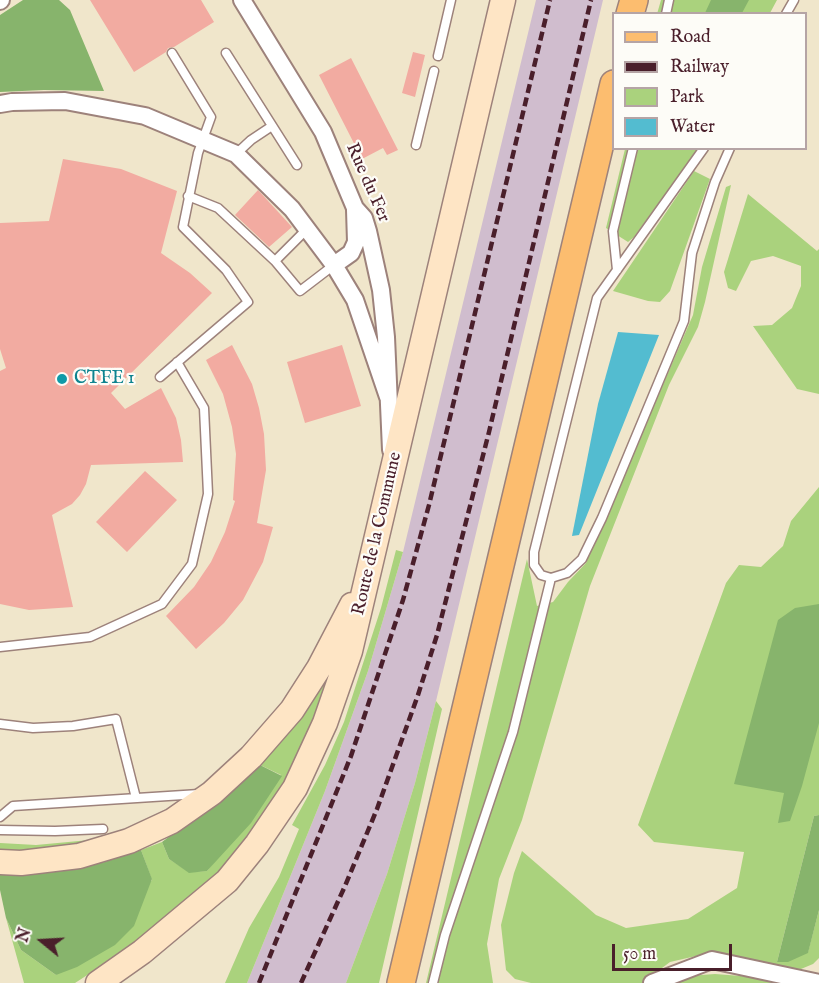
<!DOCTYPE html>
<style>
body{margin:0}
#map{position:relative;width:819px;height:983px;overflow:hidden;background:#f0e6cb;font-family:"IM FELL English",serif}
canvas{display:block}
.legend{position:absolute;left:612px;top:12px;width:195px;height:138px;box-sizing:border-box;background:#fdfcf7;border:2px solid #b5a4a5;margin:0;padding:8px 10px;list-style:none;font-size:18px;color:#4a1f2b}
.legend li{display:flex;align-items:center;gap:12px;height:30px}
.legend b{width:30px;border:2px solid #b5a4a5}
.north{position:absolute;left:12px;top:911px;width:60px;height:60px;-webkit-text-stroke:4px #fdfcf7;paint-order:stroke;rotate:288deg;font-size:16px;font-weight:700;line-height:24px;text-align:center;color:#4a1f2b}
.north::after{content:'';display:block;margin:auto;width:21px;height:27px;background:#4a1f2b;clip-path:polygon(50% 0,100% 100%,50% 72%,0 100%)}
.scale{position:absolute;left:612px;top:944px;width:120px;height:27px;box-sizing:border-box;border:3px solid #4a1f2b;border-top:0;padding-left:8px;font-size:18px;line-height:21px;white-space:nowrap;color:#4a1f2b;-webkit-text-stroke:4px #fdfcf7;paint-order:stroke}
</style>
<div id="map">
<canvas width="819" height="983"></canvas>
<ul class="legend">
<li><b style="height:8px;background:#fcbd6f"></b>Road</li>
<li><b style="height:8px;background:#4a1f2b"></b>Railway</li>
<li><b style="height:16px;background:#aad27d"></b>Park</li>
<li><b style="height:16px;background:#53bcd0"></b>Water</li>
</ul>
<div class="north">N</div>
<div class="scale">50 m</div>
</div>
<script>
const ctx = document.querySelector('canvas').getContext('2d');
ctx.lineJoin = 'round';
function fillPath(path, color) { ctx.fillStyle = color; ctx.fill(path, 'evenodd'); }
const toPath = rows => new Path2D(rows.map(r => 'M' + r).join(''));
function trace(path, color, width, dash) { ctx.strokeStyle = color; ctx.lineWidth = width; ctx.lineCap = dash ? 'butt' : 'round'; ctx.setLineDash(dash || []); ctx.stroke(path); }
function drawText(font, color, halo, rows, align = 'center') {
  ctx.font = font + ' "IM FELL English",serif'; ctx.lineWidth = 4.5; ctx.setLineDash([]); ctx.textBaseline = 'middle'; ctx.strokeStyle = halo; ctx.fillStyle = color; for (const [text, x, y, turn = 0] of rows) {
    ctx.save(); ctx.translate(x, y); ctx.rotate((+turn || 0) * Math.PI / 180); ctx.textAlign = isNaN(turn) ? turn : align; if (halo) ctx.strokeText(text, 0, 0); ctx.fillText(text, 0, 0); ctx.restore();
  }
}
const industrial = toPath([
 [536,0,603,0,436,701,415,783,387,874,346,983,247,983,325,791,368,671,403,552]
]);
const green = toPath([
 [661,0,777,0,770,13,657,14],
 [625,149,698,149,634,237,628,242,606,228],
 [694,171,710,179,670,291,660,302,648,301,613,291],
 [731,185,705,302,698,327,669,385,590,586,522,820,499,879,487,944,493,983,426,983,527,559,537,606,553,602,568,582,586,563,693,315,702,267,726,187],
 [748,194,817,251,819,249,819,394,797,389,753,326,772,325,792,308,801,286,801,266,773,256,751,261,736,291,728,288,724,272],
 [819,487,819,815,814,816,777,962,808,952,819,910,819,958,813,964,801,969,775,968,709,953,670,962,642,983,531,983,515,979,506,970,501,925,514,873,522,851,596,915,626,928,688,919,737,888,744,852,654,842,638,825,726,583,739,565,761,567,783,546,791,521],
 [396,550,403,552,368,671,325,791,247,983,225,983,249,928,279,877,299,829,292,825,325,765,344,722,381,608],
 [336,660,292,773,262,822,222,870,146,937,75,983,24,983,6,918,21,950,56,975,152,880,141,850,162,842,169,859,189,872,207,871,281,775,254,762],
 [436,701,442,709,379,983,346,983,387,874,415,783],
 [111,838,39,852,0,852,0,843,36,845],
 [715,974,741,976,780,983,672,983,688,976]
]);
const forest = toPath([
 [23,0,59,0,70,10,104,91,44,90,0,92,0,15],
 [711,0,749,0,742,13,705,13],
 [819,604,819,723,802,786,790,821,778,823,784,793,734,784,778,620,795,608],
 [254,762,282,776,251,823,207,871,189,873,169,859,162,842,213,804],
 [819,815,819,910,808,953,788,962,777,962,814,816],
 [141,850,152,879,134,926,115,945,77,967,56,975,21,950,6,918,0,890,0,874,105,862,129,852]
]);
const water = toPath([
 [618,332,659,335,579,535,572,536,598,404]
]);
const building = toPath([
 [90,0,201,0,214,22,174,47,168,48,166,52,134,72],
 [413,52,425,55,415,97,402,93],
 [351,58,398,150,387,155,383,148,362,159,319,75],
 [63,159,121,169,177,191,161,253,190,273,212,293,111,393,125,409,161,388,176,418,181,440,183,462,91,465,86,484,80,495,72,504,52,515,73,607,29,610,0,604,0,371,6,368,0,349,0,223,49,221],
 [258,190,292,227,269,247,235,215],
 [232,345,252,384,259,408,264,434,266,470,257,523,273,527,263,562,243,600,224,623,196,649,166,616,194,587,211,562,225,532,235,501,233,500,236,454,232,427,223,394,206,360],
 [342,345,361,406,305,423,287,362],
 [145,471,177,500,127,552,96,522]
]);
const lane = toPath([
 [666,14,669,0],
 [786,14,794,0],
 [226,53,297,165],
 [438,56,451,0],
 [416,145,434,71],
 [704,148,597,298,534,552,534,565,541,575,551,578,567,573,582,559,602,518,684,321,692,253,715,182,730,148],
 [236,154,251,140,272,126],
 [188,196,218,208,275,261,300,291,334,265],
 [275,261,308,228],
 [617,270,613,231,633,148],
 [160,377,248,302,226,270,183,227,198,153,211,117,172,53],
 [0,647,90,637,162,604,192,564,208,494,204,408,177,362],
 [0,724,33,728,73,726,116,719,136,798],
 [0,817,13,806,199,794],
 [0,830,55,831,103,829],
 [433,983,445,935,513,732,551,578]
]);
const street = toPath([
 [242,0,323,132,355,208,364,218,368,231,381,290,386,337,391,450],
 [0,1,1,0],
 [0,104,12,102,65,101,145,116,236,154,292,209,334,265,355,300,388,397],
 [334,265,351,253,356,242,355,210],
 [652,983,712,960,819,983]
]);
const secondary = toPath([
 [0,862,21,863,79,856,129,841,172,821,212,793,251,757,292,710,319,668,352,605],
 [98,983,142,952,227,881,257,844,295,788,325,723,350,651,503,0]
]);
const primary = toPath([
 [630,14,634,0],
 [401,983,614,84]
]);
const rail = toPath([
 [259,983,351,756,403,600,429,505,550,0],
 [301,983,345,886,377,809,418,695,437,635,489,432,591,0]
]);
const markers = [
 [62,379,6,"#0f9aa8"]
];
const streetNames = [
 ["Rue du Fer",367,183,66],
 ["Route de la Commune",378,534,-77]
];
const cultureNames = [
 ["CTFE 1",74,379]
];
fillPath(industrial, '#d0bdce');
fillPath(green, '#aad27d');
fillPath(forest, '#87b46c');
fillPath(water, '#53bcd0');
fillPath(building, '#f2aba1');
trace(lane, '#9d827b', 11);
trace(street, '#9d827b', 20);
trace(secondary, '#9d827b', 27);
trace(primary, '#9d827b', 30);
trace(lane, '#fff', 8);
trace(street, '#fff', 16);
trace(secondary, '#fee5c5', 24);
trace(primary, '#fcbd6f', 27);
trace(rail, '#4a1f2b', 4.5, [9, 4.5]);
for (const [x, y, r, color] of markers) { const dot = new Path2D(); dot.arc(x, y, r, 0, 2 * Math.PI); ctx.fillStyle = color; ctx.fill(dot); trace(dot, '#fdfcf7', 2); }
drawText('18px', '#4a1f2b', '#fdfcf7', streetNames);
drawText('18px', '#0d838f', '#fdfcf7', cultureNames, 'left');
</script>
